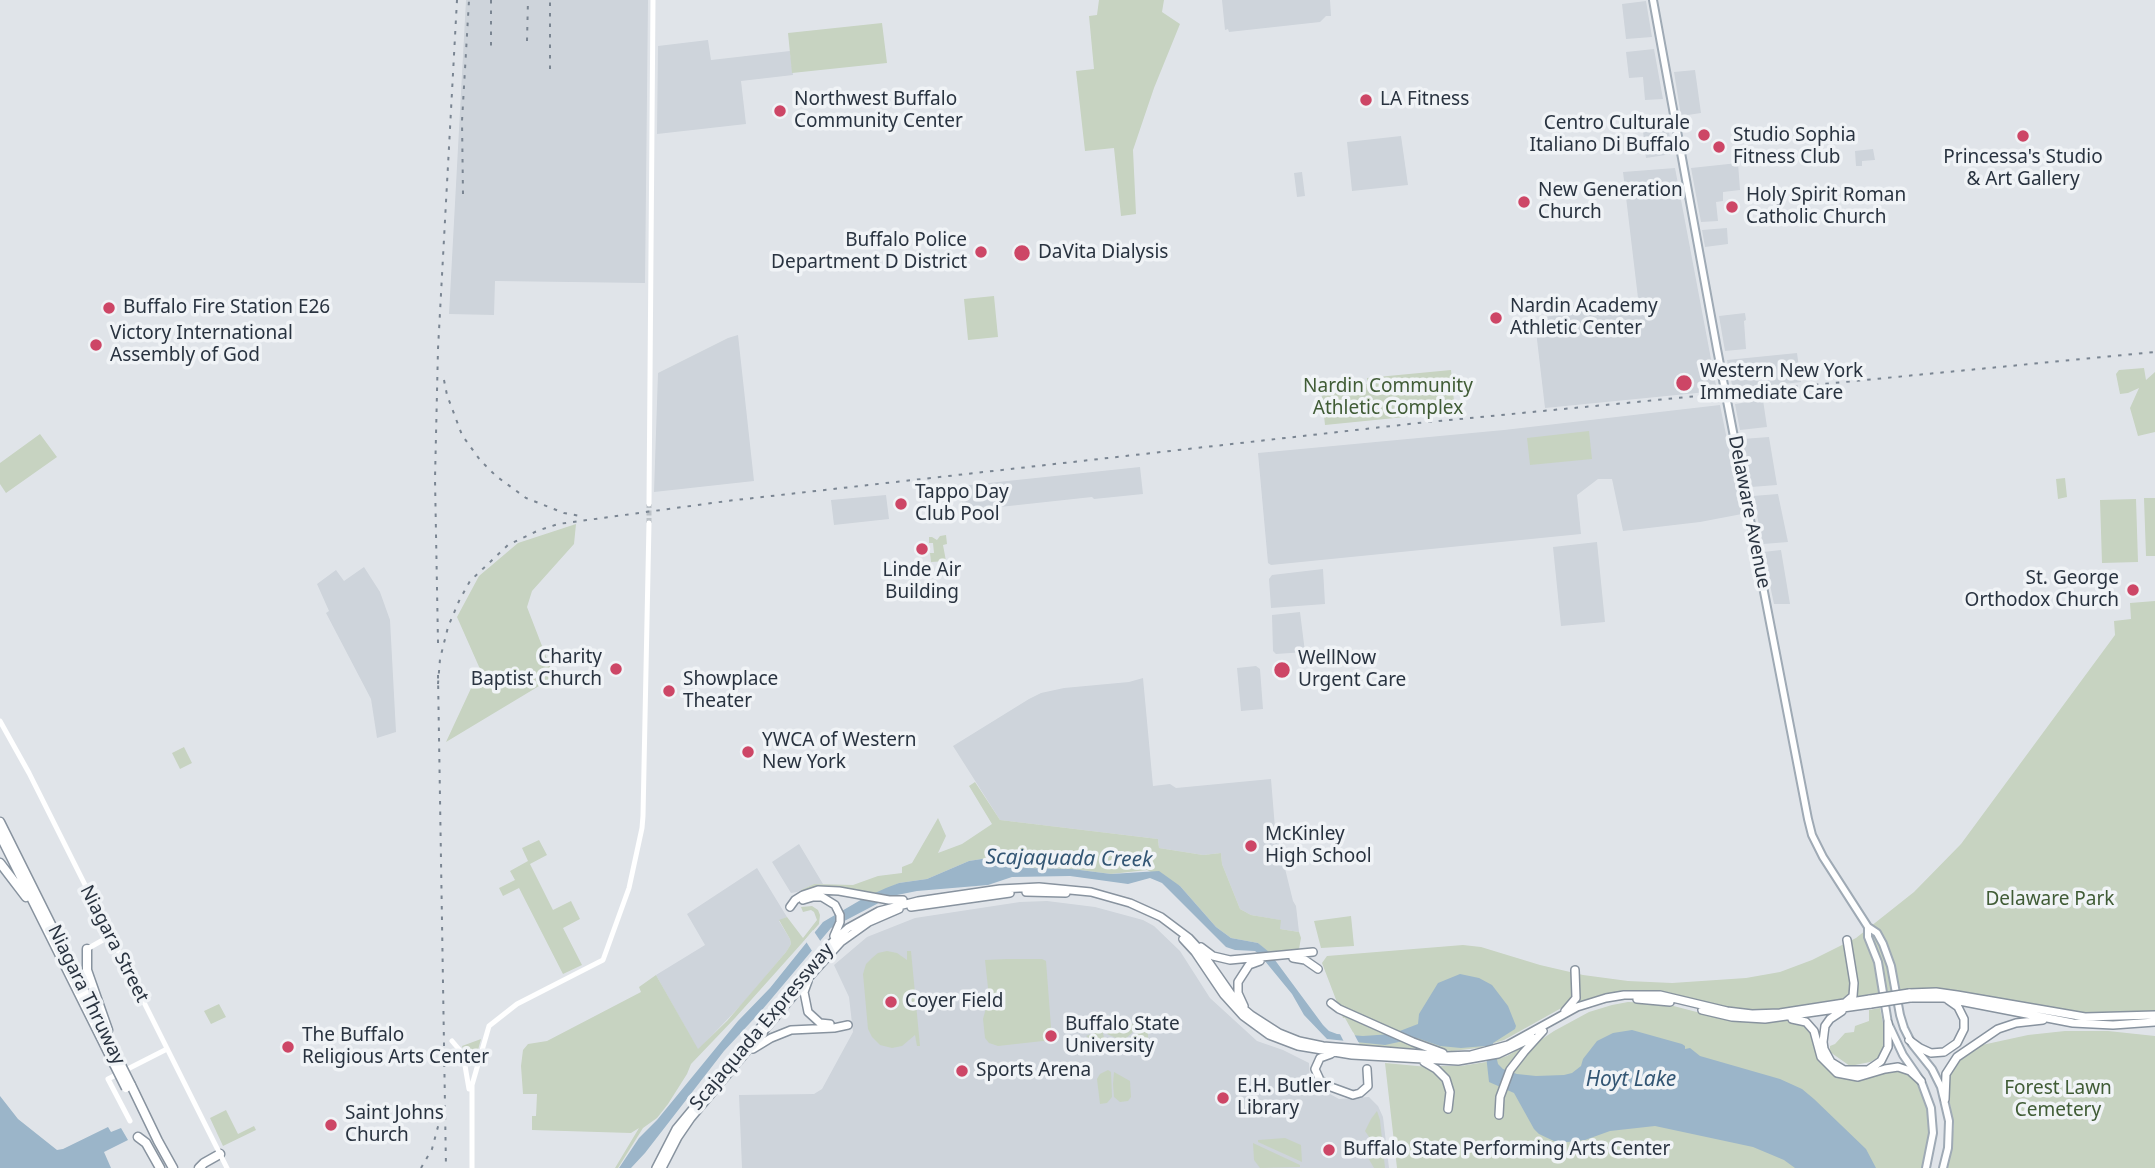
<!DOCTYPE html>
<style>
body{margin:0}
canvas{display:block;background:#e0e4e9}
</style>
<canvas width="2155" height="1168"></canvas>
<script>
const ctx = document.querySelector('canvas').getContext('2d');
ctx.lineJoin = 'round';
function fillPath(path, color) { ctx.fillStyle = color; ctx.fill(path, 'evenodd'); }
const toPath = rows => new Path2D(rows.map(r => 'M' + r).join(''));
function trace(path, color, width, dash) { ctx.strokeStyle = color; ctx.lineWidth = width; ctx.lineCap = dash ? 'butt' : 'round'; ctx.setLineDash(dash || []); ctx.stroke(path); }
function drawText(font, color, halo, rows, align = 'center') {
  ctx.font = font + ' "Noto Sans",sans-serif'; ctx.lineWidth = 7; ctx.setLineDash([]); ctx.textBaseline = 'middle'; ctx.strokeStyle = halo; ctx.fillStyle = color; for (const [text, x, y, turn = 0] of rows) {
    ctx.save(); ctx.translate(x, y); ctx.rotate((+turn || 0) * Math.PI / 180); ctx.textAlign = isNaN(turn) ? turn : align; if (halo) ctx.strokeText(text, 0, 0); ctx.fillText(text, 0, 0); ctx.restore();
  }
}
const built = toPath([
 [466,0,648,0,645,283,495,281,494,315,449,314],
 [1222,0,1330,0,1331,16,1326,16,1320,22,1229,32,1228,29,1225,30],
 [1646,1,1652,37,1626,39,1622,4],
 [708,40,711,60,790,51,793,75,741,81,746,124,657,134,658,46],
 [1654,49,1663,99,1645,100,1643,77,1629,78,1626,52],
 [1695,70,1701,113,1681,116,1674,72],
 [1668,124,1672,154,1646,158,1643,131,1635,131,1634,128],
 [1401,136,1408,185,1352,191,1347,142],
 [1873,149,1875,160,1862,161,1862,166,1856,166,1855,151],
 [1738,163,1740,190,1723,192,1723,201,1716,202,1718,221,1701,222,1691,168],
 [1675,168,1717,391,1545,408,1536,331,1545,317,1638,298,1623,172],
 [1302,172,1305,196,1297,197,1294,173],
 [1727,228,1728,244,1705,247,1702,230],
 [1745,313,1746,320,1744,321,1746,349,1725,351,1719,316],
 [738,335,754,481,654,492,658,373,728,338],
 [1797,353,1801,382,1733,390,1727,360],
 [1763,400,1767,427,1740,430,1735,404],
 [1720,405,1742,514,1700,522,1623,531,1612,479,1598,479,1577,495,1581,534,1271,565,1268,563,1258,453,1504,430],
 [1769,437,1777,485,1751,487,1742,439],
 [1140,467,1143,494,1094,499,1092,497,963,511,960,486],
 [1778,494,1788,542,1763,544,1753,496],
 [886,495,889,519,834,525,831,500],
 [1597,542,1605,622,1561,626,1553,547],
 [1781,550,1790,604,1774,604,1763,552],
 [364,567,380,592,390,620,396,732,377,738,371,699,326,613,329,611,317,584,336,570,344,581],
 [1323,569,1325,604,1271,608,1269,579,1272,575],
 [1300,612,1305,652,1276,654,1273,651,1272,615],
 [1256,666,1260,669,1263,709,1241,711,1237,668],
 [1143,678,1153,786,1170,784,1176,788,1271,779,1275,828,1293,901,1296,906,1299,932,1280,929,1280,920,1251,915,1240,909,1222,864,1221,853,1203,855,1159,848,1158,839,1000,820,953,746,1029,699,1041,693,1064,688,1129,682],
 [799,844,823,884,814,884,797,892,791,893,772,862],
 [757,868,787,917,779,921,790,939,791,944,786,952,743,1003,698,1050,656,975,705,945,687,914],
 [1047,901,1095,907,1143,920,1154,926,1180,951,1210,998,1257,1041,1283,1050,1309,1063,1310,1083,1339,1099,1369,1097,1378,1106,1383,1117,1389,1168,742,1168,739,1095,814,1094,822,1089,853,1032,849,997,834,965,867,937,915,918,1020,902]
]);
const green = toPath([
 [1099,0,1164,0,1162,12,1180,24,1154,88,1133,150,1136,214,1121,216,1114,148,1085,151,1076,71,1094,69,1089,16,1097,15],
 [882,23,887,63,792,73,788,33],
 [994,296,998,337,968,340,964,299],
 [2144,368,2146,380,2155,372,2155,432,2138,436,2130,408,2139,388,2128,393,2120,394,2116,374,2119,370],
 [1451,370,1455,412,1325,425,1321,389,1367,384,1367,378],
 [1589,431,1592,459,1530,465,1527,438],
 [40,434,57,457,6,493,0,484,0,463],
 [2065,478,2067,497,2058,499,2056,479],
 [2144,498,2155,498,2155,556,2146,556],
 [2136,499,2138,562,2102,563,2100,500],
 [576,524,574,544,532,591,527,607,554,677,446,742,480,669,457,617,479,576,518,543],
 [946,535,947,544,943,545,946,561,931,562,930,553,934,553,933,543,929,543,929,537,932,537,937,540,940,536],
 [2155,601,2155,1012,2087,1013,1952,991,1929,989,1791,1008,1757,1011,1728,1008,1649,992,1565,1006,1504,1040,1478,1048,1452,1051,1360,1045,1345,1018,1343,1018,1322,963,1327,956,1463,945,1481,947,1540,965,1583,975,1628,981,1672,983,1746,978,1780,972,1812,960,1856,938,1914,892,1961,844,2115,635,2114,621,2131,619,2130,603],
 [184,747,192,763,180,769,172,753],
 [975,782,1000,820,1158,839,1159,848,1203,855,1221,853,1222,864,1240,909,1251,915,1281,920,1280,929,1299,932,1301,938,1299,949,1295,952,1270,954,1258,943,1231,938,1216,927,1180,886,1147,870,1111,874,1072,869,1025,868,988,858,969,861,927,879,899,883,874,895,829,887,803,893,801,890,814,884,853,885,878,876,902,873,902,867,912,863,938,818,946,836,938,853,962,844,992,824,969,786],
 [539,840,547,855,530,864,553,910,571,901,580,919,563,928,582,965,563,974,519,888,503,896,499,888,515,880,510,871,528,861,522,848],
 [812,906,818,910,820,915,819,924,735,1018,691,1064,687,1074,668,1104,657,1118,643,1128,618,1168,615,1168,639,1128,631,1133,532,1130,532,1116,536,1116,537,1094,523,1094,521,1066,523,1050,528,1044,547,1041,641,992,639,987,656,975,698,1049,727,1021,786,952,791,944,790,939,779,920,787,917,803,938,817,920,814,912,811,910,803,912,801,907],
 [1351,916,1354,946,1321,948,1314,921],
 [887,951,897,953,907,960,907,951,911,951,920,1046,917,1046,915,1035,902,1046,892,1048,880,1045,878,1055,880,1045,872,1037,868,1029,863,974,866,964,872,958,878,953],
 [1007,959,1042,959,1046,961,1052,1040,998,1046,989,1043,985,1038,983,1019,989,997,985,960],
 [1628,1002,1662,1003,1716,1017,1739,1020,1796,1020,1804,1023,1811,1030,1828,1069,1901,1069,1914,1077,1924,1098,1927,1111,1929,1137,1923,1168,1397,1168,1385,1063,1428,1067,1436,1071,1440,1068,1439,1066,1461,1066,1486,1062,1507,1056,1530,1043,1533,1045,1554,1031,1589,1012,1612,1005],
 [219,1004,226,1017,211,1024,204,1011],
 [1880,1008,1885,1034,1883,1052,1880,1057,1870,1062,1850,1066,1830,1052,1830,1046,1835,1044,1845,1033,1854,1032,1855,1026,1869,1021,1869,1010],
 [1106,1018,1108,1027,1143,1023,1143,1028,1147,1028,1134,1031,1123,1041,1107,1034],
 [1102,1030,1108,1052,1108,1053,1086,1036],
 [1148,1031,1148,1050,1126,1042,1134,1034],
 [2065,1031,2108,1031,2155,1036,2155,1168,1947,1168,1954,1126,1948,1093,1948,1075,1957,1061,1982,1045,2028,1035],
 [481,1039,475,1061,468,1062,462,1046],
 [1108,1070,1111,1072,1112,1097,1107,1103,1100,1104,1097,1079,1100,1074],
 [1114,1072,1130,1081,1131,1097,1128,1101,1120,1102,1114,1097,1113,1084],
 [226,1110,238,1134,254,1126,256,1130,223,1146,210,1118],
 [1377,1111,1380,1120,1385,1168,1374,1168,1367,1156,1371,1152,1374,1144,1365,1131,1371,1119],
 [1285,1138,1301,1145,1302,1162,1258,1142,1258,1140],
 [1253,1143,1300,1165,1300,1167,1260,1168,1254,1160]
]);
const water = toPath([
 [988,858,1025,868,1072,869,1111,874,1159,871,1180,886,1216,927,1231,938,1258,943,1269,952,1323,1025,1329,1031,1337,1034,1363,1036,1392,1034,1418,1024,1419,1014,1438,983,1460,974,1479,978,1492,985,1508,1006,1516,1026,1515,1029,1493,1043,1498,1064,1503,1069,1517,1074,1536,1076,1564,1075,1572,1073,1581,1066,1583,1059,1597,1041,1613,1033,1632,1030,1682,1044,1685,1046,1685,1049,1690,1048,1700,1056,1780,1079,1802,1089,1814,1099,1866,1149,1876,1168,1795,1168,1784,1160,1753,1147,1655,1126,1610,1131,1585,1140,1558,1143,1539,1134,1534,1129,1514,1093,1489,1082,1485,1046,1461,1048,1440,1046,1417,1038,1385,1045,1327,1039,1304,1015,1292,994,1260,955,1255,951,1235,950,1226,947,1162,883,1150,878,1128,884,1070,876,1012,877,988,885,917,891,892,896,831,928,762,1010,724,1051,645,1153,631,1168,619,1168,639,1138,657,1120,738,1021,770,988,823,922,864,898,886,888,899,883,927,879,969,861],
 [0,1096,18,1119,57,1150,63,1149,108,1127,111,1132,121,1128,128,1140,104,1152,111,1168,0,1168]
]);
const pier = toPath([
 [813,930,823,945,814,954,805,940],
 [1338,1030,1353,1032,1361,1047,1346,1046]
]);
const secondaryTunnel = toPath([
 [649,523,649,504]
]);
const secondary = toPath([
 [649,504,653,0],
 [0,721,29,773,227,1168],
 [87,949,110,936],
 [452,1041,463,1054,469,1089],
 [130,1121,108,1079,167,1049],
 [472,1168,472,1085,489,1026,517,1004,603,960,629,888,642,828,643,816,649,523]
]);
const primary = toPath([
 [1653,0,1717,349,1808,819,1812,835,1823,857,1868,927,1877,933,1883,944,1891,966,1900,1015,1904,1028,1912,1044,1932,1069,1941,1087,1949,1121,1948,1148,1943,1168],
 [1868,927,1868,937,1878,962,1888,1023,1903,1055,1921,1081,1931,1108,1933,1133,1926,1168]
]);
const trunk = toPath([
 [1026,892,1066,893],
 [803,900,813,897,822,897,835,905,840,915,840,922,834,936],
 [790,907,795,900,803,895,818,890,839,891,889,900,903,900],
 [911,907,1010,893],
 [1183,939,1195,952,1224,995,1243,1016,1269,1035,1298,1046,1352,1055,1458,1061,1498,1054,1532,1038],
 [1201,947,1213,956,1230,960,1313,952],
 [1293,958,1305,960,1318,969],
 [808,981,804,992,808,1012,820,1023,830,1024],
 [1909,993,1936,992,1957,995,2085,1017,2155,1015],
 [1910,998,1944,998,2073,1023,2113,1025,2155,1022],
 [1637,999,1670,1002],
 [1846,1002,1853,996,1854,983,1847,940],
 [1331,1003,1339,1009,1413,1042,1443,1053],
 [1244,1006,1238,993,1238,982,1249,965,1260,961],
 [1702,1010,1732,1017,1765,1019,1871,1004],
 [1565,1011,1576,998,1575,970],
 [1842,1011,1830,1019,1825,1026,1823,1042,1824,1049,1831,1062,1844,1070,1868,1070,1881,1061,1888,1047,1888,1023],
 [1792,1019,1806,1022,1814,1031,1821,1057,1837,1073,1858,1077,1885,1069,1898,1067,1910,1071,1921,1081],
 [1909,1040,1920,1048,1931,1053,1944,1052,1957,1043,1964,1029,1964,1019,1958,1007,1948,1000],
 [753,1049,771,1038,791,1030,834,1028,848,1025],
 [1331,1054,1320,1058,1315,1069,1320,1080,1331,1087,1353,1095,1360,1093,1368,1086,1367,1069],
 [1424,1062,1436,1069,1446,1079,1450,1092,1448,1109],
 [1945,1099,1946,1074,1957,1057,1998,1029,2016,1023,2043,1020],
 [1499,1115,1500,1097,1510,1070,1524,1052,1543,1031],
 [656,1168,676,1129,827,947,848,928,879,911,918,901,1000,889,1039,887,1091,892,1130,903,1161,917,1189,938,1201,951,1238,1004,1251,1015,1279,1033,1299,1041,1323,1046,1446,1056,1471,1055,1508,1045,1577,1007,1606,998,1624,995,1660,995,1727,1011,1752,1014,1780,1013,1870,999],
 [662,1168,678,1137,691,1118,804,983,841,942,869,922,899,909]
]);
const motorway = toPath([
 [0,822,121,1065],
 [0,835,114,1064],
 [0,863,26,897],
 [87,949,87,970,108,1030],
 [131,1085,158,1141,173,1168],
 [138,1137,146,1143,160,1168],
 [199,1168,204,1163,220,1154]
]);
const rail = toPath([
 [491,0,491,46],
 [527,41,528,0],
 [550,69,550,0],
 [463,194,462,121,469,0],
 [444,380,447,395,462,435,480,460,496,476,526,498,564,513,580,516],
 [438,643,435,479,438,349,457,0],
 [438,675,446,1168],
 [438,684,440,659,448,627,459,601,470,581,508,545,537,531,558,524,727,501,1418,423,2155,352],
 [421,1168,432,1149,440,1119]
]);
const trunkBridge = toPath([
 [1870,999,1909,993],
 [1871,1004,1910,998]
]);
const motorwayBridge = toPath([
 [114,1064,126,1088],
 [121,1065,131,1085]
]);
const markers = [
 [1366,100,7,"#cd4666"],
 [780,111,7,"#cd4666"],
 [1704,135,7,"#cd4666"],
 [2023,136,7,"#cd4666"],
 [1719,147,7,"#cd4666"],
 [1524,202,7,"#cd4666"],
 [1732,207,7,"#cd4666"],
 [981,252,7,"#cd4666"],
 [1022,253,9,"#cd4666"],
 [109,308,7,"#cd4666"],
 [1496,318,7,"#cd4666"],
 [96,345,7,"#cd4666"],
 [1684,383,9,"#cd4666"],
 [901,504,7,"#cd4666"],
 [922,549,7,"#cd4666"],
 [2133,590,7,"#cd4666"],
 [616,669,7,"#cd4666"],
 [1282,670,9,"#cd4666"],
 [669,691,7,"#cd4666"],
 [748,752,7,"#cd4666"],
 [1251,846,7,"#cd4666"],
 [891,1002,7,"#cd4666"],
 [1051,1036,7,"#cd4666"],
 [288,1047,7,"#cd4666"],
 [962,1071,7,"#cd4666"],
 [1223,1098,7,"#cd4666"],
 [331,1125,7,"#cd4666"],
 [1329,1150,7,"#cd4666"]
];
const poiNames = [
 ["Northwest Buffalo",794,100],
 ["Community Center",794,122],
 ["LA Fitness",1380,100],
 ["Centro Culturale",1690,124,"right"],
 ["Italiano Di Buffalo",1690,146,"right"],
 ["Studio Sophia",1733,136],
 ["Fitness Club",1733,158],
 ["Princessa's Studio",2023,158,"center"],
 ["& Art Gallery",2023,180,"center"],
 ["New Generation",1538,191],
 ["Church",1538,213],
 ["Holy Spirit Roman",1746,196],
 ["Catholic Church",1746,218],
 ["Buffalo Police",967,241,"right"],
 ["Department D District",967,263,"right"],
 ["DaVita Dialysis",1038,253],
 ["Nardin Academy",1510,307],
 ["Athletic Center",1510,329],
 ["Buffalo Fire Station E26",123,308],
 ["Victory International",110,334],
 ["Assembly of God",110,356],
 ["Western New York",1700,372],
 ["Immediate Care",1700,394],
 ["Tappo Day",915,493],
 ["Club Pool",915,515],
 ["Linde Air",922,571,"center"],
 ["Building",922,593,"center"],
 ["St. George",2119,579,"right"],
 ["Orthodox Church",2119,601,"right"],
 ["Charity",602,658,"right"],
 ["Baptist Church",602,680,"right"],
 ["WellNow",1298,659],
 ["Urgent Care",1298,681],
 ["Showplace",683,680],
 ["Theater",683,702],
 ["YWCA of Western",762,741],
 ["New York",762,763],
 ["McKinley",1265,835],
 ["High School",1265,857],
 ["Coyer Field",905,1002],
 ["Buffalo State",1065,1025],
 ["University",1065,1047],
 ["The Buffalo",302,1036],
 ["Religious Arts Center",302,1058],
 ["Sports Arena",976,1071],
 ["E.H. Butler",1237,1087],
 ["Library",1237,1109],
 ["Saint Johns",345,1114],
 ["Church",345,1136],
 ["Buffalo State Performing Arts Center",1343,1150]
];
const parkNames = [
 ["Nardin Community",1388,387],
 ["Athletic Complex",1388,409],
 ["Delaware Park",2050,900],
 ["Forest Lawn",2058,1089],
 ["Cemetery",2058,1111]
];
const streetNames = [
 ["Delaware Avenue",1749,512,79],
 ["Niagara Street",114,944,63],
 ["Niagara Thruway",86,995,64],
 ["Scajaquada Expressway",762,1027,-50]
];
const waterNames = [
 ["Scajaquada Creek",1069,859,1],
 ["Hoyt Lake",1631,1080]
];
fillPath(built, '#ced4db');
fillPath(green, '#c7d3c1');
fillPath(water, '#9bb5c9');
fillPath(pier, '#e0e4e9');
trace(secondaryTunnel, '#bbc1c7', 5, [5, 2.5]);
trace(primary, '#9faab5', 10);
trace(trunk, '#88939f', 10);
trace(motorway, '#88939f', 11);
trace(secondary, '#fff', 5);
trace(primary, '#fff', 6);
trace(trunk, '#fff', 7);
trace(motorway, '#fff', 8);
trace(rail, '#7a8592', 2, [3.5, 7]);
trace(trunkBridge, '#88939f', 10, []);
trace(motorwayBridge, '#88939f', 11, []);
trace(trunkBridge, '#fff', 7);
trace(motorwayBridge, '#fff', 8);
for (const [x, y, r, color] of markers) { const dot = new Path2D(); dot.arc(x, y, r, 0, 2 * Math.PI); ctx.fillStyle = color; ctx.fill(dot); trace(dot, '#f0f3f6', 2.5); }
drawText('19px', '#293340', '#f0f3f6', poiNames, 'left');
drawText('19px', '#405c36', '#f0f3f6', parkNames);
drawText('19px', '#293340', '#f0f3f6', streetNames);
drawText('italic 21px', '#335674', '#f0f3f6', waterNames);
</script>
